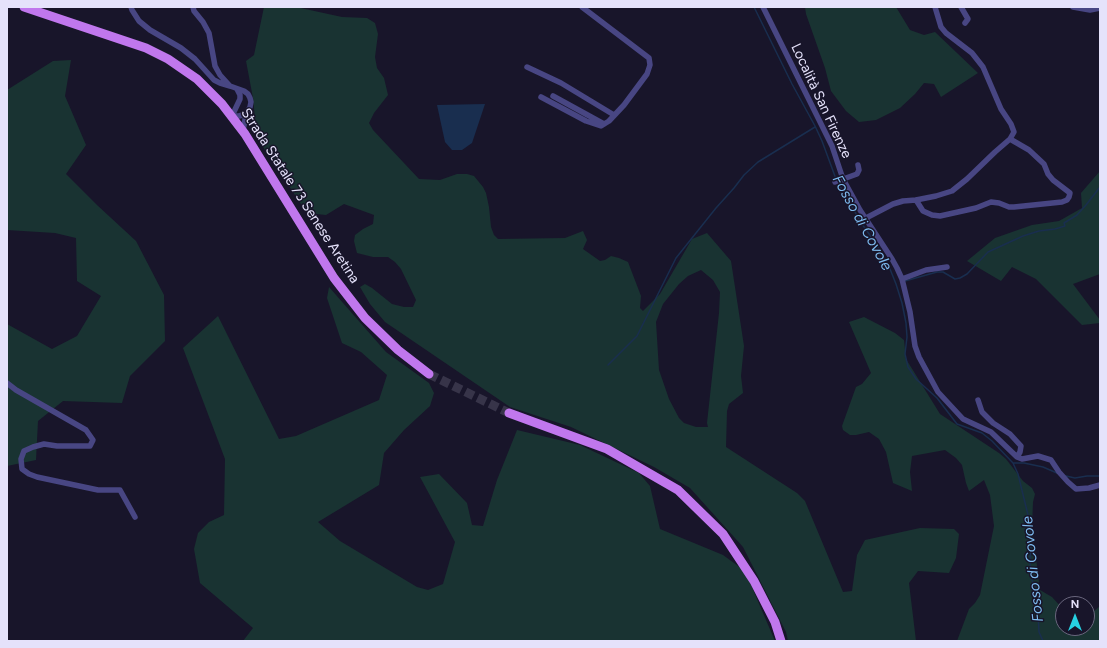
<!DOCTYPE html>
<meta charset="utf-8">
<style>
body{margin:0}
#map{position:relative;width:1107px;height:648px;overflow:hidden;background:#18152a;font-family:Figtree,sans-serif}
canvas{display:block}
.frame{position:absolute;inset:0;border:8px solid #e5e2fb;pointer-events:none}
.north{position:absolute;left:1055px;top:596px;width:40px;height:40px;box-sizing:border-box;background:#18152a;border:1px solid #6a677e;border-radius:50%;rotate:0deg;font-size:11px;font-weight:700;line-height:16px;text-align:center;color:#e5e2fb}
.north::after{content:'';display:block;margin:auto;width:14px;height:18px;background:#27d0e2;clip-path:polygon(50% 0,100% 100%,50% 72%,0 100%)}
</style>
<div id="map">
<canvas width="1107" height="648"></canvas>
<div class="frame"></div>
<div class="north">N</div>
</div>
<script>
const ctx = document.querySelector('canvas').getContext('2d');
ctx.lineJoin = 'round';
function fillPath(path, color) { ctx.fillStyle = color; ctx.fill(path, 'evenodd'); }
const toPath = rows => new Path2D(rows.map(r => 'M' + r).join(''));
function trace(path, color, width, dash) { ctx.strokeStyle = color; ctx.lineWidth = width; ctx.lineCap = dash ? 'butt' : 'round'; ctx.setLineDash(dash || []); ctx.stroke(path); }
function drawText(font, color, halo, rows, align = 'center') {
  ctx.font = font + ' Figtree,sans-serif'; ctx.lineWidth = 3; ctx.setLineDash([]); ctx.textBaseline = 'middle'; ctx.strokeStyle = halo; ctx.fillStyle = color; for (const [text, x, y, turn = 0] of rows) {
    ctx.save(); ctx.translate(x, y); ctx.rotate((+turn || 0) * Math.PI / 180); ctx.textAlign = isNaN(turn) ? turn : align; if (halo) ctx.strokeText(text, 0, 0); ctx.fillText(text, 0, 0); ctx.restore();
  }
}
const green = toPath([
 [264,7,296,7,342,17,367,18,375,23,378,34,375,57,377,68,384,78,388,95,374,113,369,123,373,130,419,179,440,180,457,174,467,174,474,176,483,187,486,193,489,207,491,227,494,235,498,239,565,238,583,231,587,240,583,249,600,261,605,260,611,256,619,258,628,262,641,296,640,308,643,311,660,294,692,239,707,233,731,261,744,346,741,376,743,393,729,404,727,411,726,447,797,493,805,501,843,592,852,591,857,555,865,540,920,528,954,529,959,534,956,558,949,573,918,571,909,583,916,641,788,641,786,632,743,547,690,488,654,467,571,427,510,407,385,322,370,304,360,287,365,284,372,288,392,304,404,307,413,307,416,300,401,269,395,262,388,257,373,257,357,253,354,241,355,235,363,229,373,224,374,215,344,204,326,215,307,213,257,138,253,98,246,61,254,55],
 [701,270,713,280,720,292,719,313,707,423,708,427,696,427,684,423,679,418,669,399,659,370,656,322,663,304,679,284,688,276],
 [805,7,896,7,910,30,924,35,935,32,978,73,941,97,934,84,924,83,915,94,900,108,876,120,859,122,846,111,831,91,825,68,806,14],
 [71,60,65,96,86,145,66,174,97,205,136,241,164,295,165,341,130,376,122,403,63,401,38,421,36,460,7,466,7,324,52,349,77,336,101,296,77,281,76,238,55,233,7,230,7,90,53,61],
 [1100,171,1100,274,1073,284,1100,320,1100,323,1082,325,1036,279,1012,267,1001,281,967,261,995,238,1032,225,1059,221,1082,208,1081,193],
 [329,287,386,352,429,383,434,393,430,406,404,430,384,453,379,485,318,522,340,541,417,587,428,590,443,584,455,542,420,477,439,474,467,503,472,525,483,526,497,480,517,430,580,445,639,473,650,486,660,529,723,555,745,571,775,641,243,641,253,628,200,583,194,549,198,533,209,522,224,515,225,459,183,348,218,316,279,439,296,436,379,400,387,375,361,352,342,343,327,298],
 [864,317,895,333,904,340,906,359,940,414,999,453,1006,459,1023,481,1032,488,1035,494,1033,502,1032,527,1040,590,1052,597,1063,609,1063,628,1087,628,1087,617,1100,606,1100,641,957,641,969,609,975,603,980,595,994,526,990,495,984,480,969,491,966,483,962,465,956,458,945,450,912,456,910,472,912,491,893,483,886,452,879,439,869,432,856,435,850,435,843,430,842,426,856,387,862,384,871,373,849,322]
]);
const water = toPath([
 [485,104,472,143,462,150,452,150,445,142,437,105]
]);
const stream = toPath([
 [754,7,792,84,815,126,822,141,836,179],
 [838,183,862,224,874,241,888,264,896,284,902,303,906,323,907,337,905,354,908,367,916,379,937,398,957,424,982,433,992,441,1013,463,1018,474,1028,515,1031,533,1030,567,1032,580,1037,594,1039,632,1043,641],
 [905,281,937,272,943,272,955,279,960,278,967,274,988,252,1023,236,1039,231,1055,229,1065,226,1064,223,1077,215,1086,205,1100,187],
 [608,365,637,336,676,258,716,208,734,188,744,175,758,162,815,127],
 [1013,463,1024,463,1043,467,1057,473],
 [1066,476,1075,478,1087,476,1100,476]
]);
const primaryTunnel = toPath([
 [429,374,509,413]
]);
const minor = toPath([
 [131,7,132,10,139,21,150,30,181,48,195,59,214,80,220,83,230,86,244,91,248,94,250,98,251,102,250,107,246,114,243,131],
 [193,7,194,11,203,22,209,33,215,66,220,75,230,86],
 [763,7,832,146,843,179,860,210,892,259,897,268,902,279,910,312,915,346,919,357,938,392,963,419,991,432,1017,457,1022,459,1038,456,1051,460,1059,472,1068,482,1076,489,1089,488,1100,485],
 [961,7,968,19,965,23],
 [1073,7,1090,10,1100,8],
 [527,67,561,83,614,115],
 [237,89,240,95,240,99,232,116,239,116,246,114],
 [553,96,604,124],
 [541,97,586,121,601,126,609,121,624,105,647,74,650,65,649,58,582,7],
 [835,182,857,174,859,170,858,165],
 [916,200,923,211,932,215,940,216,976,208,991,202,999,203,1009,207,1014,207,1062,202,1067,200,1069,197,1070,193,1053,180,1048,174,1044,164,1029,150,1010,139],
 [866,218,893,204,903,201,916,200,936,196,952,191,967,179,995,152,1010,139,1014,132,1011,124,1001,109,983,67,972,53,946,33,941,27,935,7],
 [902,279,926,270,947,267],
 [7,383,16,390,86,430,93,440,90,446,57,446,44,444,33,447,24,451,21,459,22,469,29,474,37,477,98,490,120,490,135,517],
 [978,400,982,412,993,423,1010,434,1021,446,1020,452,1017,457]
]);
const primary = toPath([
 [24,7,146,48,168,59,197,79,222,104,245,134,334,278,365,318,398,350,429,374],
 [509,413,607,449,678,490,723,534,754,581,775,622,781,641]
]);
const streetNames = [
 ["Località San Firenze",821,101,65],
 ["Strada Statale 73 Senese Aretina",300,196,57]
];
const waterNames = [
 ["Fosso di Covole",862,223,61],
 ["Fosso di Covole",1033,569,-96]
];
fillPath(green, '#193332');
fillPath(water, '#192e4f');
trace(stream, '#192e4f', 1.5);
trace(primaryTunnel, '#373449', 9, [9, 4.5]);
trace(minor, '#484683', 5.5);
trace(primary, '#c077ed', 9);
drawText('14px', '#e5e2fb', '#18152a', streetNames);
drawText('italic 15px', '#7dbaee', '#18152a', waterNames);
</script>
